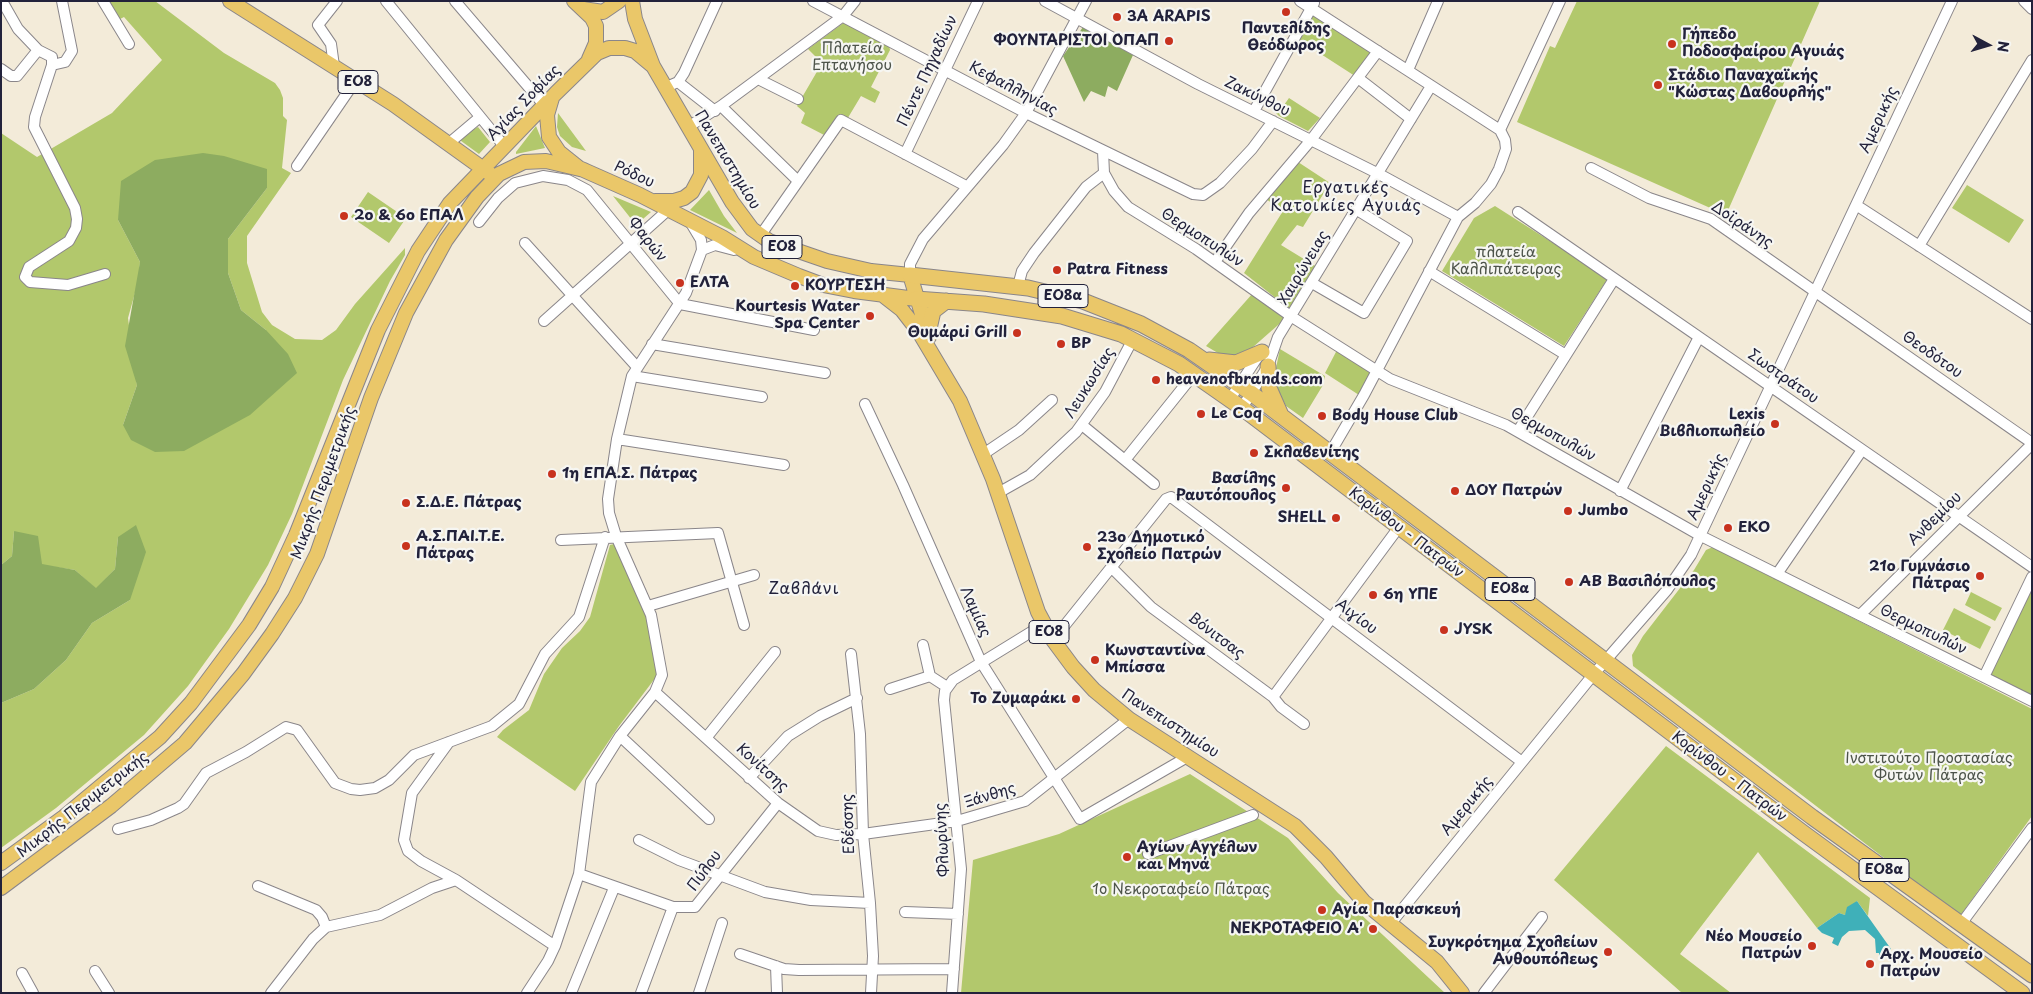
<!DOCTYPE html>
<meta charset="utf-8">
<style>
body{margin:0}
#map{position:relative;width:2033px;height:994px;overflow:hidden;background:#f3ebd9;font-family:"Playpen Sans",sans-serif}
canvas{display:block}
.frame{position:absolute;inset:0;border:2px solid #22223b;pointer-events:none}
.north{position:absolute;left:1963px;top:20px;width:50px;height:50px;-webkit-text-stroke:4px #f6f6f2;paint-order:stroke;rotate:96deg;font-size:14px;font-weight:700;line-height:20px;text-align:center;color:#22223b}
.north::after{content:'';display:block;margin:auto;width:18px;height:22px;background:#22223b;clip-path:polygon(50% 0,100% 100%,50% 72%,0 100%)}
</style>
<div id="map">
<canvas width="2033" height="994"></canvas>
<div class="frame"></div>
<div class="north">N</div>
</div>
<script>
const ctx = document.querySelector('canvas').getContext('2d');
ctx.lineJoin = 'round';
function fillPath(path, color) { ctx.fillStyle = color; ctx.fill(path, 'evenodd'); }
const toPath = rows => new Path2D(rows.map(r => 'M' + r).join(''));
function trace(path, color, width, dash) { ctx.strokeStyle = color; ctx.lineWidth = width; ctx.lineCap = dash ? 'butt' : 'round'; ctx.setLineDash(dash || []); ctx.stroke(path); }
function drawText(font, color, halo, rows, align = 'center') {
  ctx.font = font + ' "Playpen Sans",sans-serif'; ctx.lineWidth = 4.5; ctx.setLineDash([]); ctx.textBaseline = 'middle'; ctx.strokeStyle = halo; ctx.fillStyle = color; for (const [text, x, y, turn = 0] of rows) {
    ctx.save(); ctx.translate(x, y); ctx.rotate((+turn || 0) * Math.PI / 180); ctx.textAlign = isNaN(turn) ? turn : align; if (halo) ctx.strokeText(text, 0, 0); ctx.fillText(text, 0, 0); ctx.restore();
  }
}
const green = toPath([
 [107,1,155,1,224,53,275,83,280,90,283,98,283,116,287,120,282,168,291,173,247,236,247,263,262,312,272,325,295,339,322,340,336,330,355,304,405,248,405,255,390,281,343,380,292,514,268,565,229,629,188,686,144,735,56,808,1,848,1,703,34,689,66,660,92,623,130,600,118,537,115,569,96,589,75,570,42,565,14,531,12,556,1,565,1,133,37,157,112,113,162,60,124,17,118,20],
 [267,188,228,239,228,273,241,310,266,330,123,425,137,385,128,318,138,282,140,262,118,220],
 [1577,1,1820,1,1726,215,1517,122,1550,46,1555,48],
 [1312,7,1378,51,1358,78,1296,38],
 [846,21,888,42,890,50,871,87,880,92,875,103,861,96,846,121,826,136,801,123,805,113,797,106,822,63,808,49],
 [1289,98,1320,118,1308,131,1279,116,1269,106,1272,99,1284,105],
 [558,113,586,151,572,147,560,136,557,127],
 [536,126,545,148,516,154,516,152],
 [478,127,490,142,479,154,457,138],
 [1298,162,1330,183,1303,227,1297,225,1281,245,1317,267,1291,310,1244,273,1283,211,1266,199],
 [1967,185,2024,220,2009,243,1952,208],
 [709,190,724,216,737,233,690,210],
 [368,192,406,218,389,243,351,217],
 [613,196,651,212,636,225],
 [1495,206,1608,278,1564,346,1442,271,1474,218],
 [1253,293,1286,318,1244,355,1223,356,1206,346],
 [1280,349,1325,376,1323,385,1303,418,1286,406,1277,388,1276,368],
 [1337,350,1372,371,1359,395,1325,373],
 [614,544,644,596,662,669,619,726,575,791,497,737,503,730,529,710,544,674,562,648,580,631,590,617,610,545],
 [1713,547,2032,709,2032,816,1960,916,1633,666,1632,655,1643,636,1694,570,1706,550],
 [2032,577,2032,701,1984,677],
 [1971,592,2002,608,1995,621,1965,605],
 [1954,608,1991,627,1980,649,1943,630],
 [1666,746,1870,898,1868,916,1857,901,1845,915,1839,913,1817,928,1758,852,1680,954,1731,993,1682,993,1554,880],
 [1190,774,1288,838,1338,893,1445,993,961,993,973,860,1059,834]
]);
const forest = toPath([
 [1083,27,1133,55,1117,91,1108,86,1105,97,1091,91,1084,102,1063,56],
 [203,153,224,156,267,169,267,188,228,239,228,273,241,310,266,330,288,354,297,373,250,415,184,451,155,452,131,440,123,425,137,385,125,346,140,262,118,220,121,181,155,160],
 [136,525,146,552,130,600,92,623,66,660,34,689,1,703,1,565,12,556,14,531,38,536,42,564,75,570,96,588,115,569,118,537]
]);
const water = toPath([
 [1857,901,1891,949,1879,957,1879,953,1876,953,1875,939,1865,930,1849,931,1842,937,1838,946,1832,943,1834,938,1822,933,1817,928,1839,913,1845,915,1847,907]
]);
const minor = toPath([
 [2,1,18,29,38,50,52,57,52,65,35,117,34,127,75,208,77,219,76,228,69,241,29,267,25,277,30,282,68,285,105,274],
 [103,1,129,44],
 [386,1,504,146],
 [455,1,544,105],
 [813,1,1026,113,1193,194,1203,195,1220,183,1252,149,1273,121],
 [1045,1,1198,84,1379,174,1458,217],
 [1300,1,1500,130,1505,140,1506,149,1499,169,1491,184,1475,203,1458,217,1364,395,1330,453],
 [2024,1,2032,9],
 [52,65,65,62,72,51,62,1],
 [334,66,331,44,318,25,337,1],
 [1,69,11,76,17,76,38,50],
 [1408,70,1438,1],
 [1358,78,1411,119],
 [758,79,798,99],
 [678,82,715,111],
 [664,88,678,82,684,73,717,1],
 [721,106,798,181],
 [1254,111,1314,3],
 [688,127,721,106,843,16,855,1],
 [1500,130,1560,1],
 [448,144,480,117],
 [1103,151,1104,173,1114,191,1128,207,1196,249,1292,317,1390,379,1506,425,1701,536,2032,701],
 [905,154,978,1],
 [297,166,356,80],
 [1591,168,1649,198,1711,219,2032,443],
 [1856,205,2032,319],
 [1518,212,2032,567],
 [479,222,498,198,515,183,543,176,568,180,587,190,680,304,814,330],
 [760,236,841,120,966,186],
 [525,243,637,367],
 [1919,246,2032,60],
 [702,250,715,245,734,250],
 [1215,262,1249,213,1311,140,1378,51],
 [1429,271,1566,355],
 [910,275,910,264,923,239,1003,145,1026,113,1086,1],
 [1312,283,1364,313,1407,241,1357,210],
 [1018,286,1022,271,1034,253,1086,187,1104,173],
 [544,321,668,210],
 [652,344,825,373],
 [632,376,762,397],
 [1230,399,1261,352],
 [865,404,903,485,981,662,1080,819,1189,756],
 [1242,408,1268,366,1278,337,1431,86],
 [1082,425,1154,484],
 [1518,431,1614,279],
 [617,439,784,465],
 [982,455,1019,430,1052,400],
 [1125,460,1194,374],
 [1620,491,1699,337],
 [998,493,1030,475,1076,432,1105,392,1133,339],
 [561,540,718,533,744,625],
 [1112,568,1151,607,1273,697,1281,707,1304,724],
 [1777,574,1862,450],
 [648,606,754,575],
 [1860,615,2032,444],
 [1053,640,1166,499,1171,497,1522,762],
 [923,645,930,676,947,687],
 [851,654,860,734,863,834,870,903,873,956,871,993],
 [1984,677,2032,577],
 [890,689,930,676],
 [655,692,778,803,818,831,836,835,863,834,957,821,1025,801,1129,719],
 [1273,697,1399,527],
 [620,736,709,819],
 [706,738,775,652],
 [449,742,412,793,404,840,408,851,421,861,456,880,555,946],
 [749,778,788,736,820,716,857,698],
 [118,829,151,820,178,808,184,804,206,773,246,752,286,727,297,730,335,783,351,789,360,790,375,788,389,780,414,755,492,726,519,704,545,654,579,617,605,537],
 [639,840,679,860,765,892,811,900,870,903],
 [1148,854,1253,815],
 [579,874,673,907,695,907,778,803],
 [258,886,316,910,322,917,326,927],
 [905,912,958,914],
 [1391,923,1593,675,1667,590,1691,555,1952,1],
 [1961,924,2032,828],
 [740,954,784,969,799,970,954,969],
 [776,966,777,993],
 [95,971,109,993],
 [22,973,33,993],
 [271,993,313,939,326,927,380,915,432,888,456,880],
 [527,993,548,961,555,946,579,874,591,782,620,736,655,692,662,675,651,615,616,536,609,513,608,499,617,439,632,376,686,293,702,250,701,240,689,220],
 [571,993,614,888],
 [641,993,673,907],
 [699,993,722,923],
 [952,993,961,869,944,700,945,691,953,680,1044,624],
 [1484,993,1542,917]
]);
const major = toPath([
 [230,1,393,104,489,173],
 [574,1,592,18,596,26,596,43,589,59],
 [632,1,635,19,653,66,732,202,752,229,769,241,827,261,871,271,910,275,929,337],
 [583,9,603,12,619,1],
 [552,98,547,115,549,137,559,152,579,168,640,195,722,237,754,257,799,276,823,285,854,291,916,299],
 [655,201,674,201,684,198,692,192,701,175,701,151],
 [884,296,902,310,919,332,960,401,993,479,1038,612,1053,640,1073,667,1094,690,1129,719,1295,826,1326,857,1364,902,1437,962,1462,993],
 [1,863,64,817,160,737,191,703,249,625,272,587,296,535,378,330,418,251,450,203,556,93,597,53,609,48,625,48,635,51,653,66],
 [1,888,111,806,185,743,243,674,272,634,295,598,317,554,371,398,406,313,446,240,477,197,499,174,524,162,546,161,584,170]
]);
const highway = toPath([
 [910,275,1028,288,1083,301,1141,324,1189,350,1251,393,1812,817,2032,975],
 [916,299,984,304,1062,316,1121,334,1179,364,1242,408,1802,832,2022,993],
 [928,333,933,311,946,301],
 [1209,360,1236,363,1262,352],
 [1268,366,1269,388,1280,413]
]);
const markers = [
 [1286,12,5,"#c8321e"],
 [1117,17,5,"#c8321e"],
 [1169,41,5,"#c8321e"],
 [1672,44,5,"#c8321e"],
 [1658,85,5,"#c8321e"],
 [344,216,5,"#c8321e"],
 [1057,270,5,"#c8321e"],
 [680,283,5,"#c8321e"],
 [795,286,5,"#c8321e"],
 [870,316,5,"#c8321e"],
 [1017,333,5,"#c8321e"],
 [1061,344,5,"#c8321e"],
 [1156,380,5,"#c8321e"],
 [1201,414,5,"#c8321e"],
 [1322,416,5,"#c8321e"],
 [1775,424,5,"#c8321e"],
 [1254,453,5,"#c8321e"],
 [552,474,5,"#c8321e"],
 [1286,488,5,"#c8321e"],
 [1455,491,5,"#c8321e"],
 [406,503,5,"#c8321e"],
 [1568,511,5,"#c8321e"],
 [1336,518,5,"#c8321e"],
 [1728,528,5,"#c8321e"],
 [406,546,5,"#c8321e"],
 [1087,547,5,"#c8321e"],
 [1980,576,5,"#c8321e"],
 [1569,582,5,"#c8321e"],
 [1373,595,5,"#c8321e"],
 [1444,630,5,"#c8321e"],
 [1095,660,5,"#c8321e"],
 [1076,699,5,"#c8321e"],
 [1127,857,5,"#c8321e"],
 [1322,910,5,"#c8321e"],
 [1373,929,5,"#c8321e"],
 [1812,946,5,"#c8321e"],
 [1608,952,5,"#c8321e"],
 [1870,964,5,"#c8321e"]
];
const shields = [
 [358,82,40],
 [782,247,40],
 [1063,296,50],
 [1510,589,50],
 [1049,632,40],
 [1884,870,50]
];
const shieldNames = [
 ["ΕΟ8",358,82],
 ["ΕΟ8",782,247],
 ["ΕΟ8α",1063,296],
 ["ΕΟ8α",1510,589],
 ["ΕΟ8",1049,632],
 ["ΕΟ8α",1884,870]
];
const poiNames = [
 ["3A ARAPIS",1127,17],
 ["Παντελίδης",1286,29,"center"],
 ["Θεόδωρος",1286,46,"center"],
 ["Γήπεδο",1682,35],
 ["Ποδοσφαίρου Αγυιάς",1682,52],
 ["ΦΟΥΝΤΑΡΙΣΤΟΙ ΟΠΑΠ",1159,41,"right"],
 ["Στάδιο Παναχαϊκής",1668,76],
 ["\"Κώστας Δαβουρλής\"",1668,93],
 ["2ο & 6ο ΕΠΑΛ",354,216],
 ["Patra Fitness",1067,270],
 ["ΕΛΤΑ",690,283],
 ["ΚΟΥΡΤΕΣΗ",805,286],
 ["Kourtesis Water",860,307,"right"],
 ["Spa Center",860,324,"right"],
 ["Θυμάριi Grill",1007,333,"right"],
 ["BP",1071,344],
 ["heavenofbrands.com",1166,380],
 ["Le Coq",1211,414],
 ["Lexis",1765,415,"right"],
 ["Βιβλιοπωλείο",1765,432,"right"],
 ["Body House Club",1332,416],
 ["Σκλαβενίτης",1264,453],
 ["1η ΕΠΑ.Σ. Πάτρας",562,474],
 ["Βασίλης",1276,479,"right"],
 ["Ραυτόπουλος",1276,496,"right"],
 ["ΔΟΥ Πατρών",1465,491],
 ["Σ.Δ.Ε. Πάτρας",416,503],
 ["Jumbo",1578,511],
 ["SHELL",1326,518,"right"],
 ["EKO",1738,528],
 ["Α.Σ.ΠΑΙ.Τ.Ε.",416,537],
 ["Πάτρας",416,554],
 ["23ο Δημοτικό",1097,538],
 ["Σχολείο Πατρών",1097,555],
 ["21ο Γυμνάσιο",1970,567,"right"],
 ["Πάτρας",1970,584,"right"],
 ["ΑΒ Βασιλόπουλος",1579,582],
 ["6η ΥΠΕ",1383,595],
 ["JYSK",1454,630],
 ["Κωνσταντίνα",1105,651],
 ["Μπίσσα",1105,668],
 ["Το Ζυμαράκι",1066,699,"right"],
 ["Αγίων Αγγέλων",1137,848],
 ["και Μηνά",1137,865],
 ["Αγία Παρασκευή",1332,910],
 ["ΝΕΚΡΟΤΑΦΕΙΟ Α'",1363,929,"right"],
 ["Νέο Μουσείο",1802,937,"right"],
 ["Πατρών",1802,954,"right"],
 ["Συγκρότημα Σχολείων",1598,943,"right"],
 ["Ανθουπόλεως",1598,960,"right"],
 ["Αρχ. Μουσείο",1880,955],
 ["Πατρών",1880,972]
];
const parkNames = [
 ["Πλατεία",852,49],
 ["Επτανήσου",852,66],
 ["πλατεία",1506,253],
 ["Καλλιπάτειρας",1506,270],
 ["Ινστιτούτο Προστασίας",1929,759],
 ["Φυτών Πάτρας",1929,776],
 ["1o Νεκροταφείο Πάτρας",1181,890]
];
const streetNames = [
 ["Πέντε Πηγαδίων",928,71,-65],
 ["Κεφαλληνίας",1013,89,28],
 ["Ζακύνθου",1257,97,26],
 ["Αγίας Σοφίας",524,103,-46],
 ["Αμερικής",1879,120,-65],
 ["Πανεπιστημίου",727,160,59],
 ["Ρόδου",634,175,25],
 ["Δοϊράνης",1742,225,34],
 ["Θερμοπυλών",1202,238,33],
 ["Φαρών",647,240,51],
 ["Χαιρώνειας",1304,268,-59],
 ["Θεοδότου",1932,355,35],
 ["Σωστράτου",1783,377,35],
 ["Λευκωσίας",1090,383,-58],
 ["Θερμοπυλών",1553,435,29],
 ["Μικρής Περιμετρικής",324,483,-70],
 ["Αμερικής",1707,487,-65],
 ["Ανθεμίου",1935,519,-45],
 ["Κορίνθου - Πατρών",1406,533,37],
 ["Λαμίας",975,612,66],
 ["Αιγίου",1356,617,37],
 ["Θερμοπυλών",1923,630,26],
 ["Βόνιτσας",1216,636,37],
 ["Πανεπιστημίου",1170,724,33],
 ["Κονίτσης",762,768,42],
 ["Κορίνθου - Πατρών",1729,777,37],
 ["Ξάνθης",990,796,-17],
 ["Μικρής Περιμετρικής",83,805,-38],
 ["Αμερικής",1467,806,-51],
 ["Εδέσσης",849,824,-92],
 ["Φλωρίνης",943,840,-93],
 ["Πύλου",705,871,-54]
];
const neighbourhoodNames = [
 ["Εργατικές",1346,189],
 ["Κατοικίες Αγυιάς",1346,207],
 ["Ζαβλάνι",804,590]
];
fillPath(green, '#b2c86c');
fillPath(forest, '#8dac60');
fillPath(water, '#3fb0b9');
trace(minor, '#8a868a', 12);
trace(major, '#8a868a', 16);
trace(highway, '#8a868a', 17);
trace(minor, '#fff', 10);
trace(major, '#eac769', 14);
trace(highway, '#eac769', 15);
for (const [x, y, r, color] of markers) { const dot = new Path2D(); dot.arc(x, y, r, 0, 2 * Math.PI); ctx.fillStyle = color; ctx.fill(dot); trace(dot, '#f6f6f2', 2); }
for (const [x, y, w] of shields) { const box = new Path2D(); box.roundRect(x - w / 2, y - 11.5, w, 23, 4); ctx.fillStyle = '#f6f6f2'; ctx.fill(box); trace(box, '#22223b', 1); }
drawText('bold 14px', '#22223b', null, shieldNames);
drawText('bold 15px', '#22223b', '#f6f6f2', poiNames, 'left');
drawText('15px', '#4d544a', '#f6f6f2', parkNames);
drawText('15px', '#22223b', '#f6f6f2', streetNames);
ctx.letterSpacing = '1px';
drawText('16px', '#22223b', '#f6f6f2', neighbourhoodNames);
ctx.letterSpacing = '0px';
</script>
